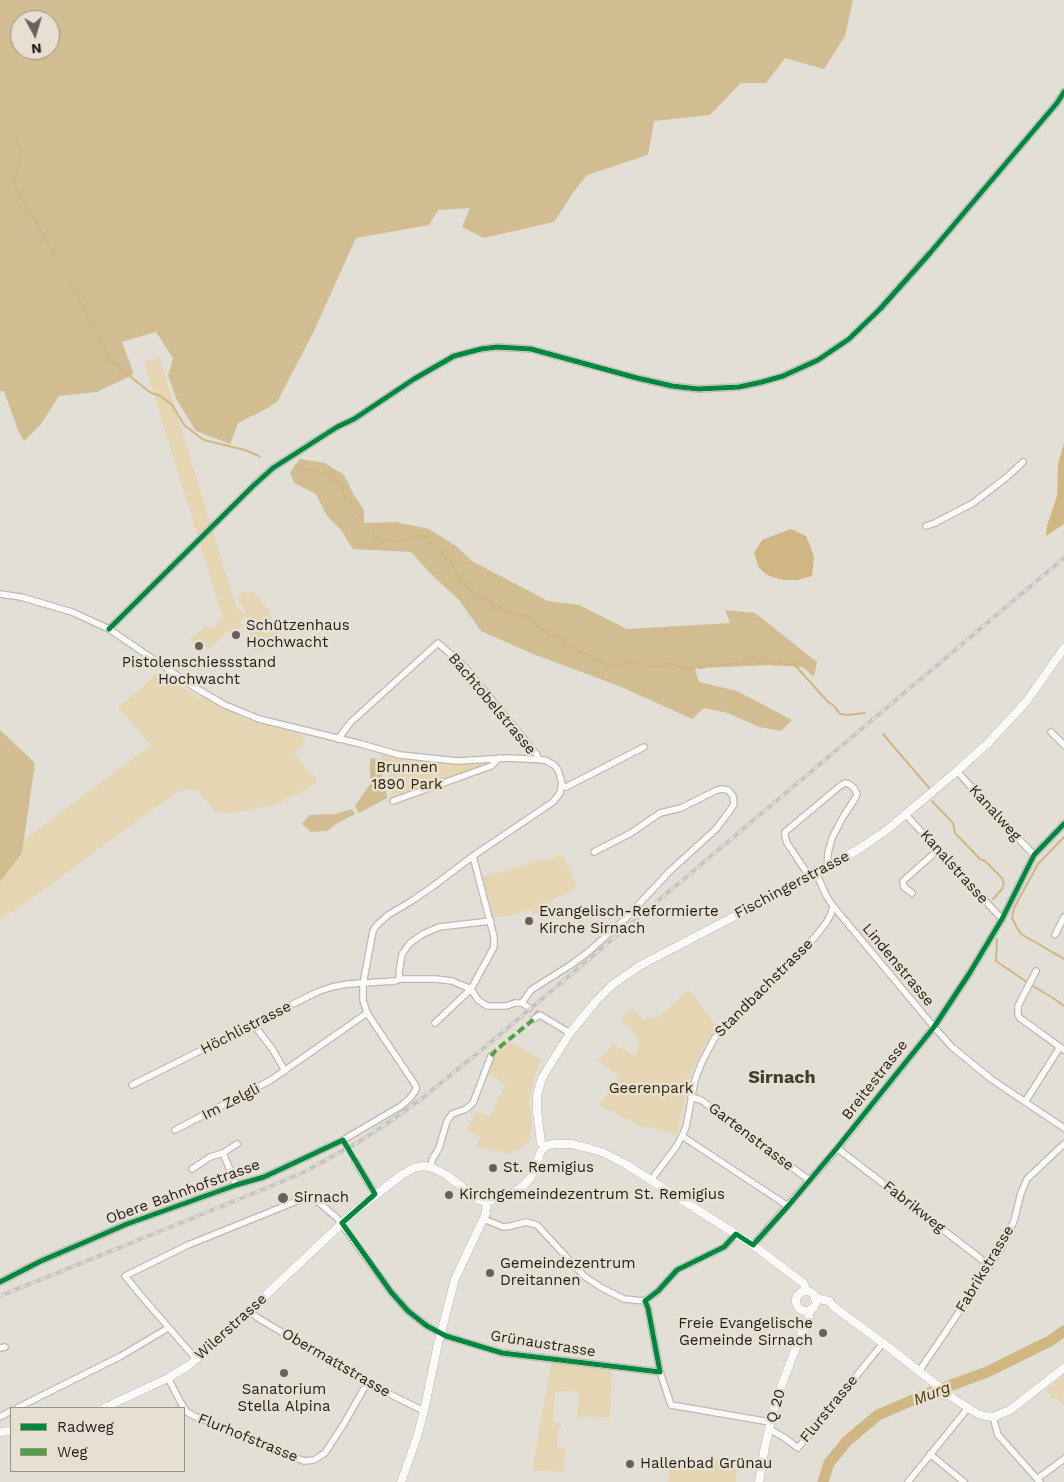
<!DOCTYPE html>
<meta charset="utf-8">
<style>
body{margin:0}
#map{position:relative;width:1064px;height:1482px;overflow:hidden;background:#e2dfd7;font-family:"Work Sans",sans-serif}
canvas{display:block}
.legend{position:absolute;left:10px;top:1407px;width:175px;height:65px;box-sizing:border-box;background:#e7e0d2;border:1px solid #989288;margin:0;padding:6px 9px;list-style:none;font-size:15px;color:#211e19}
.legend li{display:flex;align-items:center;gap:10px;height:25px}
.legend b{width:25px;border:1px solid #989288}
.north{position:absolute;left:10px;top:10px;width:50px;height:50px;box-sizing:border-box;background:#e7e0d2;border:1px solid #989288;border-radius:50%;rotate:174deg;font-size:14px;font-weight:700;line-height:20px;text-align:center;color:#211e19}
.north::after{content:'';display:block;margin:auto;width:18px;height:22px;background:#65625c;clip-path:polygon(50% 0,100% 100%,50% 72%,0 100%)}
</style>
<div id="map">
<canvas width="1064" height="1482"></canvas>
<ul class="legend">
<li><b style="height:6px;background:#00873e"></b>Radweg</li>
<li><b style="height:6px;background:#50a240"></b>Weg</li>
</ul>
<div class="north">N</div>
</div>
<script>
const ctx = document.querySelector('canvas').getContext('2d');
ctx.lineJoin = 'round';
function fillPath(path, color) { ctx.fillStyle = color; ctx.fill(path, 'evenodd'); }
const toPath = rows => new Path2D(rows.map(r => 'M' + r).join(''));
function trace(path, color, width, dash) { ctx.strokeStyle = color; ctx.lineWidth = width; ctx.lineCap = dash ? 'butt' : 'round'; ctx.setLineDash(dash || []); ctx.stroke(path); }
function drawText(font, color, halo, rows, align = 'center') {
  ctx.font = font + ' "Work Sans",sans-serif'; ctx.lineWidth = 5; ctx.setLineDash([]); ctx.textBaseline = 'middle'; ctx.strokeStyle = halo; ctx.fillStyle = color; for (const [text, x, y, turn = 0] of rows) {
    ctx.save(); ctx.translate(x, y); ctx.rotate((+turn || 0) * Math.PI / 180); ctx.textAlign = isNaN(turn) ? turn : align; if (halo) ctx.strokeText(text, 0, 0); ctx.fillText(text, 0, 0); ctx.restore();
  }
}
const green = toPath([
 [159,357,236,606,245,615,245,610,238,599,238,595,245,591,252,591,268,609,281,640,279,648,255,651,249,650,247,642,249,638,249,627,245,616,241,620,243,627,227,632,208,649,199,639,193,644,190,640,207,625,211,629,223,618,144,362],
 [155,674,162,676,201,698,205,697,245,719,300,734,306,742,295,754,305,768,317,779,316,782,302,792,277,804,229,814,215,812,198,791,190,789,180,791,142,817,27,902,0,920,0,882,22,853,25,839,151,745,118,707,137,692],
 [379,753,406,760,454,764,487,764,488,766,394,799,388,774],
 [563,854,577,888,549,902,552,907,550,908,533,915,530,909,511,916,493,917,482,877],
 [689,989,717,1027,708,1039,693,1069,686,1088,684,1104,677,1133,675,1135,651,1126,649,1130,599,1105,619,1077,598,1060,613,1044,636,1056,639,1039,621,1019,632,1008,643,1020,660,1016],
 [509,1041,542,1060,536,1070,529,1104,532,1120,531,1138,522,1148,504,1155,503,1153,476,1146,480,1137,467,1130,476,1111,490,1117,505,1084,487,1073,492,1057,498,1050],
 [552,1359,598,1365,598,1369,612,1371,610,1418,585,1416,577,1418,579,1393,566,1391,555,1392,553,1422,561,1423,561,1429,558,1429,557,1448,565,1449,563,1472,532,1470],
 [1064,1376,1064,1405,1058,1399,1051,1397,1046,1390],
 [670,1457,738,1463,736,1482,668,1482]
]);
const forest = toPath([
 [0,0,853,0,845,36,824,69,785,58,766,83,741,83,710,115,654,121,648,155,587,175,575,190,554,222,484,238,462,227,470,208,438,210,429,225,356,238,313,333,277,402,264,410,238,423,230,444,196,431,177,400,168,376,173,358,156,332,122,342,134,374,97,392,59,396,41,424,24,441,18,430,4,391,0,391],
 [20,20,50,20,50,50,20,50],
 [300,459,325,463,344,475,354,495,364,510,364,523,396,522,429,529,456,546,472,561,548,601,579,605,627,629,730,623,725,610,755,613,817,662,814,677,803,667,771,665,700,668,694,666,699,682,737,691,792,720,781,731,759,727,728,713,704,708,692,719,619,686,533,654,481,631,459,600,432,575,411,552,353,549,341,530,327,516,316,494,294,483,290,472],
 [0,730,35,763,22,853,0,882],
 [375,758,385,782,387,798,359,813,355,806,370,784,370,759],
 [352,809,355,814,336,824,327,831,311,832,302,824,309,815,335,814]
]);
const water = toPath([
 [1064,443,1064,524,1046,536,1047,526,1057,496,1058,464],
 [791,529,806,536,814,556,812,576,797,580,784,580,772,577,766,574,759,568,754,553,762,540]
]);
const stream = toPath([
 [17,139,21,155,13,183,55,256],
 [65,274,112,362,151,393,159,395,172,405,185,426,204,440,245,450,257,455,260,457],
 [295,466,320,473,328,474,334,478,336,482,341,484,345,499,350,501,352,507,362,520],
 [372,533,373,536,384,541,396,541,422,535,428,537,432,545,441,550,443,555,449,561,460,578,475,595,489,600,495,609,500,608,516,615,526,615,550,636,559,637,566,645,609,666,620,666,630,661,657,667,667,664,676,665,684,668,689,669,697,667,702,668,709,665,713,666,736,663,741,664,744,662,748,657,750,657,772,664,777,665,780,662,785,664,794,664,828,702,833,705,840,714,847,715,865,713],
 [883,734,930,789],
 [932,801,953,823,955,833,980,859,985,861,1002,878,1004,883,1002,889,993,899],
 [1064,837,1038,864,1014,908,1012,918,1016,926,1021,934,1064,959],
 [997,939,996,961,1027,982],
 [1033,986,1053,998,1064,1006]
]);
const river = toPath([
 [823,1482,829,1463,847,1441,878,1415,927,1394,987,1372,1050,1341,1064,1331]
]);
const streetTunnel = toPath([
 [528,1007,540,1015],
 [345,1144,355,1161]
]);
const street = toPath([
 [926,526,935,523,973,503,1007,477,1023,462],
 [0,594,21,597,72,612,109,629,194,687,225,705,259,719,361,744,400,755,457,761,510,758,545,760,554,765,558,770,562,783,560,793,553,802,473,856,432,887,410,902,388,915,377,925,373,931,363,984,363,1000,367,1013,416,1086,416,1090,410,1098,401,1106,343,1140,264,1177,236,1185,127,1224,41,1261,0,1282],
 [109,629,253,486,273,468,337,427,354,419,414,379,454,356,481,349,497,347,531,349,637,378,672,386,698,389,739,387,762,382,783,376,818,360,849,339,880,309,930,253,1057,103,1064,92],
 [1051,732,1064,745],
 [338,739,351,722,438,643,465,667,533,750,537,755,538,759],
 [957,771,995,814,1034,855],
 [562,787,566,787,644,747],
 [393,801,491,766,499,758],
 [906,815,1002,919],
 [473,856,494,937,494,947,471,989,478,1000,487,1006,506,1006,515,1003,522,1003,528,1007],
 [816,873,827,897,833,906,934,1027,952,1047,991,1079,1064,1128],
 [809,876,787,843,785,837,785,832,840,786,845,783,849,784,854,788,857,794,856,797,843,817,832,838,828,853,827,868],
 [912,893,904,887,903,881,938,850],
 [1055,935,1064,917],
 [1036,971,1018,1006,1018,1015,1020,1018,1064,1050],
 [400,979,399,973,402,954,410,943,423,934,439,927,491,921],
 [522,1003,531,990,569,966,587,953,625,919,670,871,716,829,731,809,734,804,733,796,728,790,721,789,715,791,681,808,660,813,631,833,594,852],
 [534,1019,540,1015,570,1033],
 [435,1023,471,989],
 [254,1025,273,1050,285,1071],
 [132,1085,317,992,332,987,348,984,395,981,400,979,435,979,452,981,471,989],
 [691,1097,701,1100,809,1180],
 [1025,1102,1060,1047],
 [175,1130,271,1080,367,1013],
 [682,1136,788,1206],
 [837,1148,990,1266],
 [223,1153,237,1144],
 [355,1161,375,1194],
 [431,1167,432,1160,439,1148,447,1121,452,1114,466,1109,473,1103,491,1056],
 [192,1169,210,1157,223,1153,236,1185],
 [651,1180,676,1147,682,1136,686,1127,695,1080,701,1064,714,1039,722,1029,815,937,826,923,831,914,833,906],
 [484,1219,503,1227,511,1226,526,1222,537,1225,584,1276,602,1288,624,1299,634,1300,645,1301,658,1291,677,1270,724,1247,736,1234],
 [753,1245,836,1150,934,1027,969,974,1002,919,1034,855,1064,824],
 [645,1301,648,1308,660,1372,671,1405,770,1422],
 [249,1311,258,1318,367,1383,424,1411],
 [0,1348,5,1347],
 [196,1359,143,1298,125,1276,188,1245,297,1201,309,1198,316,1200,337,1218,391,1292,408,1311,427,1326,446,1336,502,1353,660,1372],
 [919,1371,945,1333,1002,1247,1014,1221,1021,1193,1027,1179,1064,1144],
 [168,1378,181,1403,187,1412,194,1416,304,1461,314,1460,325,1453,345,1422,367,1383],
 [17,1408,121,1356,168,1328],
 [0,1417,11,1411],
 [993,1417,998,1435,1040,1482],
 [769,1429,785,1438,798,1448,883,1343],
 [930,1454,964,1482],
 [1037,1479,1064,1459],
 [908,1482,968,1408]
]);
const secondary = toPath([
 [544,1148,541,1143,537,1111,537,1095,542,1078,570,1033,596,1001,612,985,641,965,827,868,865,845,888,829,957,771,988,743,1026,702,1064,648],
 '796 1301a10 10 0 1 1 20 0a10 10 0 1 1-20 0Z',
 [815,1298,829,1301,834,1307,891,1349,953,1398,978,1414,984,1416,993,1417,1010,1410,1064,1368],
 [104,1408,168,1378,188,1366,203,1354,354,1212,400,1176,414,1168,424,1166,433,1168,448,1176,477,1199,482,1201,492,1200,514,1192,523,1186,531,1177,541,1151,548,1145,554,1144,571,1144,588,1148,604,1153,627,1165,753,1245,803,1283,807,1291],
 [0,1432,11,1431],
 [401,1482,417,1437,424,1411,437,1348,455,1279,486,1213,487,1201],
 [759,1482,765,1446,776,1400,798,1342,802,1332,807,1326,810,1310]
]);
const rail = toPath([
 [0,1296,257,1192,304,1172,357,1143,389,1122,420,1100,485,1047,1064,558]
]);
const quiet = toPath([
 [491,1056,496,1050,534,1019]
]);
const cycleway = toPath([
 [109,629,253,486,273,468,337,427,354,419,414,379,454,356,481,349,497,347,531,349,637,378,672,386,698,389,739,387,762,382,783,376,818,360,849,339,880,309,930,253,1057,103,1064,92],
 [0,1282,41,1261,127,1224,236,1185,264,1177,343,1140,375,1194,342,1223,391,1292,408,1311,427,1326,446,1336,502,1353,660,1372,648,1308,645,1301,658,1291,677,1270,724,1247,736,1234,753,1245,788,1206,837,1148,934,1027,969,974,1002,919,1034,855,1064,824]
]);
const markers = [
 [236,635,5,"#65625c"],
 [199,646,5,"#65625c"],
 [529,921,5,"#65625c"],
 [493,1168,5,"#65625c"],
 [449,1195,5,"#65625c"],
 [283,1198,6,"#65625c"],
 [490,1273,5,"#65625c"],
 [823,1333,5,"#65625c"],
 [284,1373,5,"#65625c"],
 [630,1464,5,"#65625c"]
];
const poiNames = [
 ["Schützenhaus",246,626],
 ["Hochwacht",246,643],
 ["Pistolenschiessstand",199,663,"center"],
 ["Hochwacht",199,680,"center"],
 ["Evangelisch-Reformierte",539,912],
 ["Kirche Sirnach",539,929],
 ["St. Remigius",503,1168],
 ["Kirchgemeindezentrum St. Remigius",459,1195],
 ["Sirnach",294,1198],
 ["Gemeindezentrum",500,1264],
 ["Dreitannen",500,1281],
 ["Freie Evangelische",813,1324,"right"],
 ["Gemeinde Sirnach",813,1341,"right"],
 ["Sanatorium",284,1390,"center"],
 ["Stella Alpina",284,1407,"center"],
 ["Hallenbad Grünau",640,1464]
];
const streetNames = [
 ["Bachtobelstrasse",492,704,50],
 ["Kanalweg",995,813,48],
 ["Kanalstrasse",954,867,48],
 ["Fischingerstrasse",792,885,-28],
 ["Lindenstrasse",898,965,50],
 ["Standbachstrasse",764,988,-45],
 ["Höchlistrasse",246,1028,-27],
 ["Breitestrasse",875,1080,-52],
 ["Im Zelgli",231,1102,-27],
 ["Gartenstrasse",751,1137,37],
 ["Obere Bahnhofstrasse",183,1192,-20],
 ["Fabrikweg",914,1207,38],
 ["Fabrikstrasse",985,1269,-59],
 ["Wilerstrasse",231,1327,-42],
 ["Grünaustrasse",543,1344,9],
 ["Obermattstrasse",336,1363,30],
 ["Q 20",776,1406,-74],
 ["Flurstrasse",829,1409,-51],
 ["Flurhofstrasse",248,1438,22]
];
const parkNames = [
 ["Brunnen",407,768],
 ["1890 Park",407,785],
 ["Geerenpark",651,1089]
];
const waterNames = [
 ["Murg",932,1394,-22]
];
const quarterNames = [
 ["Sirnach",782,1078]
];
fillPath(green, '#e6d5b2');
fillPath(forest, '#d2bd92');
fillPath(water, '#cfb682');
trace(stream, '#cfb682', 2);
trace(river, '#cfb682', 11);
trace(streetTunnel, '#bbb8b1', 5.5, [5.5, 3]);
trace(street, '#bcb9b3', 8);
trace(secondary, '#bcb9b3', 9);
trace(street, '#fbfaf9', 5.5);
trace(secondary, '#fbfaf9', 8);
trace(rail, '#c4c4c2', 4);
trace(rail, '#e7e0d2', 2, [5.5]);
trace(quiet, '#50a240', 4, [8, 4]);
trace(cycleway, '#00873e', 5);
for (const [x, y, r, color] of markers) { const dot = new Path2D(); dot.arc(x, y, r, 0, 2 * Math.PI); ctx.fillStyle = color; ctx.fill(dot); trace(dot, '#e7e0d2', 2); }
drawText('15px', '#211e19', '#e7e0d2', poiNames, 'left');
drawText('15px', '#211e19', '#e7e0d2', streetNames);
drawText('15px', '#352706', '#e7e0d2', parkNames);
drawText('italic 16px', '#523a00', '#e7e0d2', waterNames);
drawText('bold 18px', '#443e33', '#e7e0d2', quarterNames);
</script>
